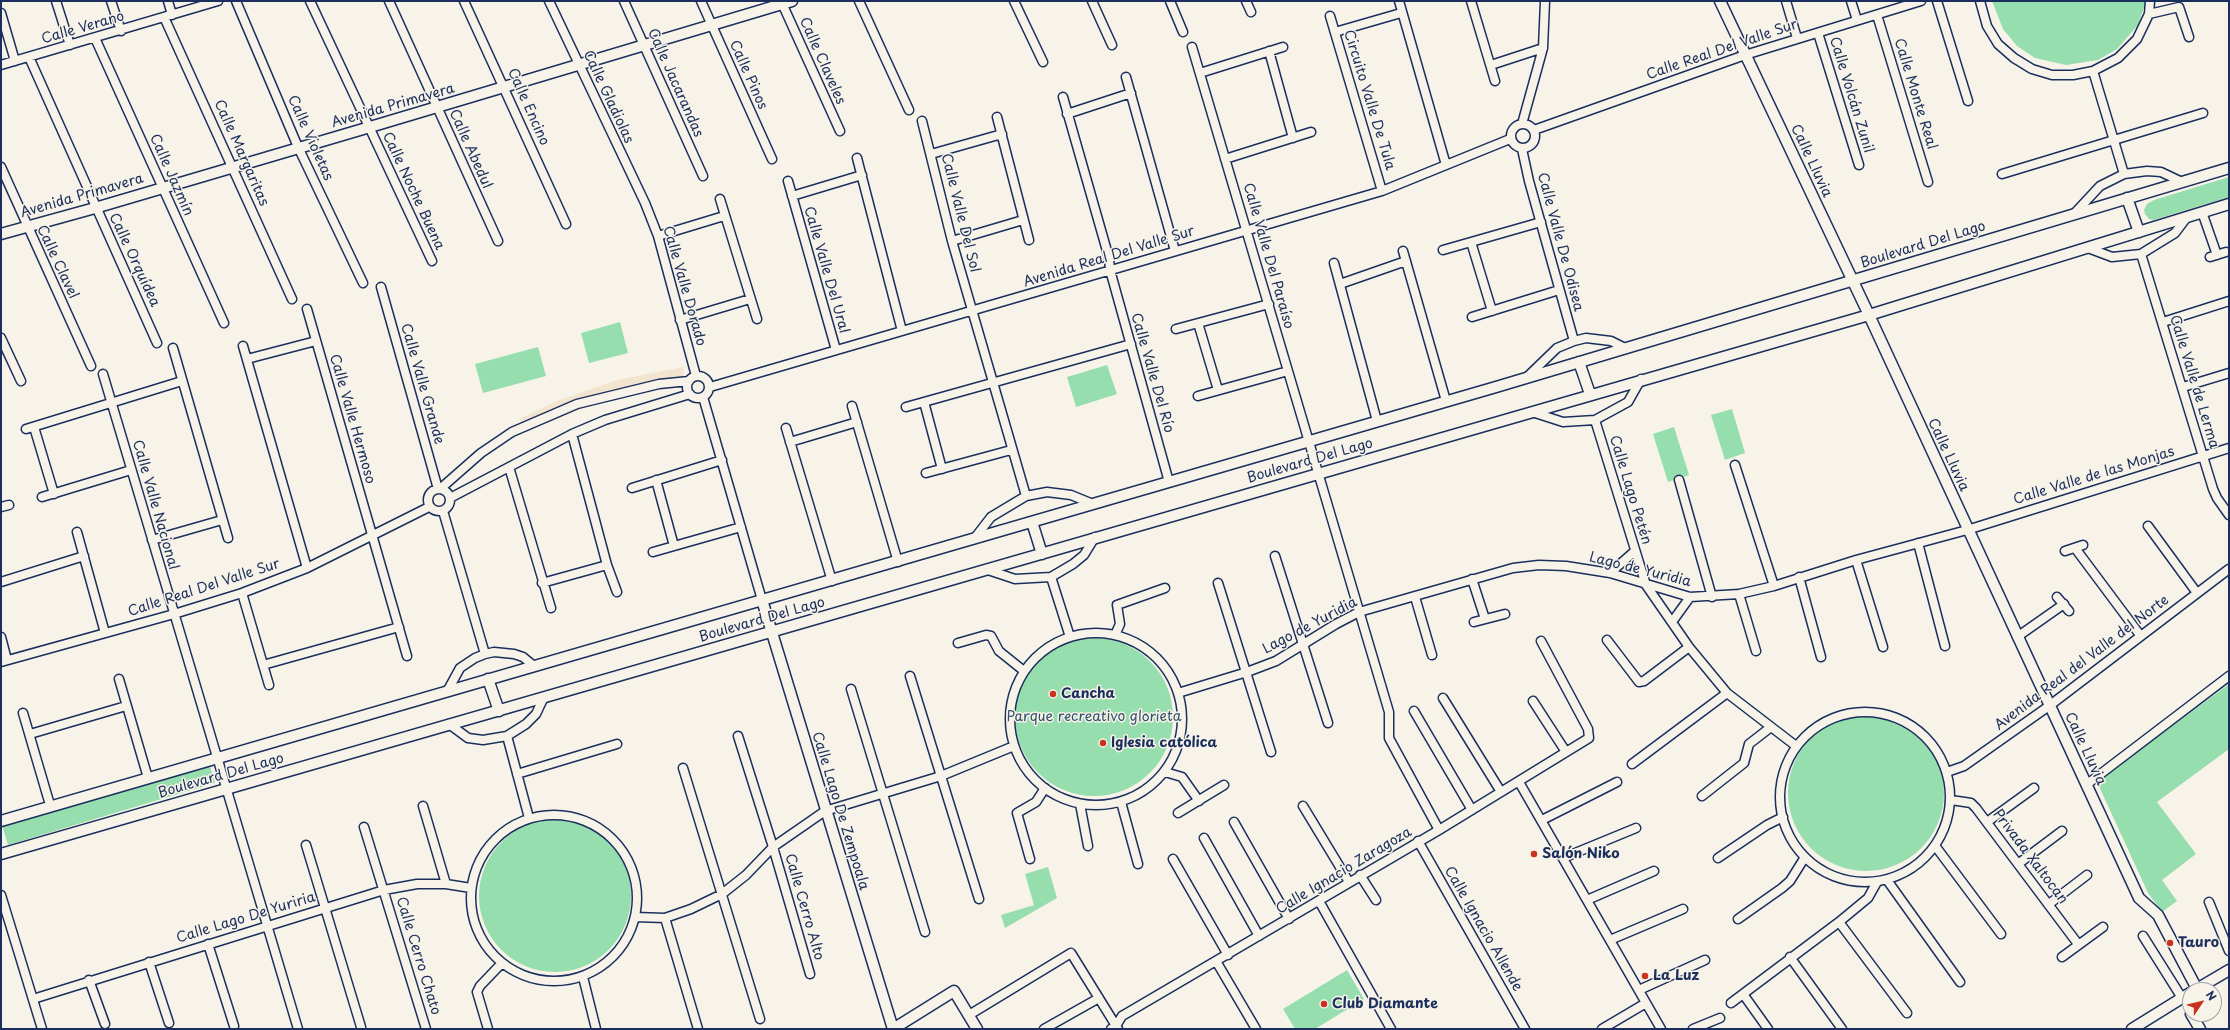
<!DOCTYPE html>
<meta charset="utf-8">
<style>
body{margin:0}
#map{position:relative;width:2230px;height:1030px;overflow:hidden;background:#f7f3e8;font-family:"Playpen Sans",sans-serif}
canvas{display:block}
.frame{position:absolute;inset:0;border:2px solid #1b2f5e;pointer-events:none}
.north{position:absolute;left:2182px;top:982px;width:40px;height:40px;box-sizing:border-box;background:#f7f3e8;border:1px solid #9fa5b1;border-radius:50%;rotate:55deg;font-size:11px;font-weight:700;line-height:16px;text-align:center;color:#1b2f5e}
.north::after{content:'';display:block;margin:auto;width:14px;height:18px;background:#c8321e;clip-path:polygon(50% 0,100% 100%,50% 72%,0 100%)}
</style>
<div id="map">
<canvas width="2230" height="1030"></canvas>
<div class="frame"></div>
<div class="north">N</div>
</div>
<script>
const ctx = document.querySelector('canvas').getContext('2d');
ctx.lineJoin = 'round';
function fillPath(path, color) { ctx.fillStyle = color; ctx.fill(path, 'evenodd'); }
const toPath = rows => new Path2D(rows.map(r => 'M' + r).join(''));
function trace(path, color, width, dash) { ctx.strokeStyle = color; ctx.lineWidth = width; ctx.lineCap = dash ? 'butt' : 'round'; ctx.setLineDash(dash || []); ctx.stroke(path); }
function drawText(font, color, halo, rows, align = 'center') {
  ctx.font = font + ' "Playpen Sans",sans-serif'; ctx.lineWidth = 3; ctx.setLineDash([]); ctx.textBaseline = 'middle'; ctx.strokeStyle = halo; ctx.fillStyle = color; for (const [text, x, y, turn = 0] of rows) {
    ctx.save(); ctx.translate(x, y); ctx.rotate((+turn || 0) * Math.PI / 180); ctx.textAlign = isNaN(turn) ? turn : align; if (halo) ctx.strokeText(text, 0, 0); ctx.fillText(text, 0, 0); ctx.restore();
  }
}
const built = toPath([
 [684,367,683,385,607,399,527,431,519,419,557,401,617,380]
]);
const green = toPath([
 [1992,1,2146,1,2138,25,2117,49,2098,60,2066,65,2035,58,2017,46,2003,29],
 [2229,177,2229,197,2153,220,2149,219,2145,214,2144,210,2147,204,2154,200],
 [620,322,628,353,589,363,581,333],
 [538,347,546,376,483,393,475,364],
 [1107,365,1117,394,1076,407,1067,377],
 [1732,409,1745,453,1725,460,1711,415],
 [1674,427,1689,475,1668,482,1653,434],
 '1015 717a79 79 0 1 1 158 0a79 79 0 1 1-158 0Z',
 [2229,684,2229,749,2157,802,2196,854,2162,880,2177,901,2162,912,2148,893,2097,782],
 '1788 793a78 78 0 1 1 156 0a78 78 0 1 1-156 0Z',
 [209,763,215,783,8,845,2,825],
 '479 896a76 76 0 1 1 152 0a76 76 0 1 1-152 0Z',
 [1048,867,1057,898,1005,928,1001,915,1034,905,1025,874],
 [1347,970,1364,999,1315,1029,1295,1029,1283,1009]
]);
const minor = toPath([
 [56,1,70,45],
 [111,1,121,31],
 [168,1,172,15],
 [236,1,298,147,363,283],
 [310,1,432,261],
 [389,1,498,241],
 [464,1,566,224],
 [549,1,645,203,658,236,696,376],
 [624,1,703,176],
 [701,1,772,159],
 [781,1,840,131],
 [859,1,909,110],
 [1014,1,1043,62],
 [1092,1,1112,45],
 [1170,1,1183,32],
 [1246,1,1251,12],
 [1399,1,1446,165],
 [1471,1,1495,81],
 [1786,1,1797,38],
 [1851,1,1857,20],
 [1937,1,1968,101],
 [1980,1,1987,26,1998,44,2014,58,2032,69,2052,75,2073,75,2093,71,2118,58,2137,39,2149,14,2150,1],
 [1,13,15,61],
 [2149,14,2179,7,2189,37],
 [1877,15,1928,182],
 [1330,16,1382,191],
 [164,17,292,299],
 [1335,32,1401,13],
 [1818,33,1859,165],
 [95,38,224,323],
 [1192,47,1389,712,1389,738,1439,830],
 [1269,51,1293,138],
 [29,57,157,343],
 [1,65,218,1],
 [1491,65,1543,48],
 [2093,71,2124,174],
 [1200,73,1283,47],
 [1126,77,1175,251],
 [1063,97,1109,258,1110,270,1169,482],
 [1067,114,1131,93],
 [997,117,1029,240],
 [922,121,952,241,1026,496],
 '1511 136a12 12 0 1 1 24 0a12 12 0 1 1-24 0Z',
 [1522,124,1543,48,1545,1],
 [1534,130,1745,55,1921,1],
 [1522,149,1529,181,1574,341],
 [931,154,1002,134],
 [857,158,902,331],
 [1225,159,1311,132],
 [1,167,91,366],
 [2002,174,2203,113],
 [788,181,836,350],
 [792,196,862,175],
 [720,199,757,319],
 [2202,212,2217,255],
 [2073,215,2100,186,2124,174,2147,171,2161,172,2182,182],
 [658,236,724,216],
 [952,241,1023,220],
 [1471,242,1492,311],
 [2088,248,2112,257,2141,254,2175,233,2187,217],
 [1443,250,1541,222],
 [1403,251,1446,401],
 [2141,254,2213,489,2217,498,2229,515],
 [2210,257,2226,252],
 [1334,263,1377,421],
 [1340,284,1406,261],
 [381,287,438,489],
 [307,309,407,656],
 [1472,317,1559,290],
 [680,320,750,299],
 [2163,322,2229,301],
 [1198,323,1218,390],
 [1176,329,1269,304],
 [1,338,21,381],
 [243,346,307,568],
 [173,348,228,538],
 [247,359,316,341],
 [103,374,298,1029],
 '687 387a11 11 0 1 1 22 0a11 11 0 1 1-22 0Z',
 [1526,378,1557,348,1574,341,1586,338,1611,341,1625,348],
 [710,387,1382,191,1510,139],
 [2183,387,2229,373],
 [1198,396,1288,371],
 [703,397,762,600],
 [924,402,942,469],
 [852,406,898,562],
 [906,407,1131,344],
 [1532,412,1563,422,1595,420,1628,402,1641,379],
 [1595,420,1646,585,1689,647,1727,693,1796,746],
 [34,427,54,494],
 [786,428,832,581],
 [26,429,182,381],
 [572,434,607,565,617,592],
 [790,442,857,422],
 [1735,465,1774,586],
 [509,467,551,608],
 [926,473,1011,450],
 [656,480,674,546],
 [1679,480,1712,597],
 [632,488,722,460],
 '428 500a11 11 0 1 1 22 0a11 11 0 1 1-22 0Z',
 [440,489,481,453,512,432,577,404,659,384,689,381],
 [42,497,131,470],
 [450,498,572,434,605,420,690,394],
 [1,507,9,505],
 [443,511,485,654],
 [2148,526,2197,593],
 [77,532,105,633],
 [974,539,991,517,1026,496,1047,492,1071,495,1093,504],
 [152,540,222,520],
 [1918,543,1945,646],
 [2075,548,2140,635],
 [2065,551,2083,545],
 [653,552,741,527],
 [1275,556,1328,723],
 [1856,560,1883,647],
 [988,570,1015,579,1051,577,1073,564,1084,555,1095,537],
 [1610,573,1635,551],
 [1051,577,1070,637],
 [1799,577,1821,657],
 [1472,579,1485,619],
 [1,582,84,556],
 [542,583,607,565],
 [1218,583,1271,752],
 [242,593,269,685],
 [1739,594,1756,651],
 [1415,597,1432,655],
 [2057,597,2069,611],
 [1474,622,1505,614],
 [1672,622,1690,597],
 '1010 719a86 86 0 1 1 172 0a86 86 0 1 1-172 0Z',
 [1115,635,1120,624,1117,605,1165,588],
 [1,637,7,660],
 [2017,637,2064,604],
 [1607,640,1639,682,1644,681,1689,647],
 [958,643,986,635,991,636,999,651,1024,671],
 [1,662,174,614,242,593,307,568,429,507],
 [263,665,399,627],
 [910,676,979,899],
 [119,679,148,778],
 [851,689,925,932],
 [448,690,460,668,475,658,485,654,494,652,514,654,523,657,534,666],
 [1178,693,1247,672,1276,661,1336,624,1359,612,1513,568,1539,565,1566,566,1610,573,1690,597,1739,594,1774,586,1856,560,1967,530,2229,448],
 [1443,698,1501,792],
 [1533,701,1566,752],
 [1414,711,1472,810],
 '1780 797a85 85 0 1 1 170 0a85 85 0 1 1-170 0Z',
 [23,713,50,805],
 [449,724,468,738,483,740,507,736,526,724,536,714,544,697],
 [30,734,126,706],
 [507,736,529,818],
 [738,736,773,847,810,974],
 [1632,764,1727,693],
 [683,768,760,1019],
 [1165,772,1182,777,1199,801],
 [1947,772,1964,766,2049,706,2229,569],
 [517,774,617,744],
 [1519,782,1661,1029],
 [2086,785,2229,676],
 [1702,796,1744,763,1749,744,1771,727],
 [1951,800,1971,803,1976,808,2078,944],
 [1121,802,1138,864],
 [1080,804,1088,846],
 [423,806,446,884],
 [1303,806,1349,882],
 [1178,813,1224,785],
 '471 898a83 83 0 1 1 166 0a83 83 0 1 1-166 0Z',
 [1542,820,1617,782],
 [1234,822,1289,919],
 [1987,822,2034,788],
 [364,827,426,1029],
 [1204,838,1259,936],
 [1418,841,1525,1029],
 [306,845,361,1027],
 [1936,847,2001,934],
 [1563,858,1636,828],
 [1718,858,1767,825,1783,817],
 [1030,859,1017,813,1036,802,1045,788],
 [1173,859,1228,955],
 [2018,864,2062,831],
 [1360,875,1376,900],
 [1887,880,1960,982],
 [1,895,42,1029],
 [1587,900,1654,871],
 [1319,901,1391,1029],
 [2209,902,2229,951],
 [2049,904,2087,875],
 [635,917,665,918,691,909,722,894,746,875,773,847,825,811,941,776,1014,746],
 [665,918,698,1029],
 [1738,919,1782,888,1790,881,1805,857],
 [1839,922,1907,1013],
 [2143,936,2182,998],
 [1610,940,1683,909],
 [208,944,234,1026],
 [1790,957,1842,1029],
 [2062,957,2103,927],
 [1216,961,1256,1029],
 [149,962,169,1023],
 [583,977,596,1029],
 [89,980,105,1024],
 [1639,990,1705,960],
 [1743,994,1768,1029],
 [33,999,384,890,417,884,446,884,471,888],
 [1731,1003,1839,922,1868,898,1877,882],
 [969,1015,1071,953,1118,1029],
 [488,1029,477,992,480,986,502,963],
 [1044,1029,1099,998],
 [1111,1029,1116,1026,1122,1016,1439,830,1589,738,1588,729,1541,641],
 [1602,1029,1646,1003],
 [1693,1029,1720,1018]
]);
const tertiary = toPath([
 [1720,1,1869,315,2139,898,2158,915,2197,989],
 [2127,198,2139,232],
 [1,234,95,208,370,127,792,1],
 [1579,362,1590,394],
 [1032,522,1042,554],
 [762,600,893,1029],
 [488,679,499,711],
 [1,821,1496,387,2229,168],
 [1,854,1869,315,2229,204],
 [2195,990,2229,970],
 [2191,1014,2200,1029],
 [893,1029,954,991,977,1029],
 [2132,1029,2190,993]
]);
const markers = [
 [1053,694,4,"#c8321e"],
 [1103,743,4,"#c8321e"],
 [1534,854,4,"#c8321e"],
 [2170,943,4,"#c8321e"],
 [1645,976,4,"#c8321e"],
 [1324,1004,4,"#c8321e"]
];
const streetNames = [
 ["Calle Verano",83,28,-16],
 ["Calle Real Del Valle Sur",1722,50,-19],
 ["Calle Claveles",822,61,66],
 ["Calle Pinos",748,75,66],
 ["Calle Jacarandas",675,83,66],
 ["Calle Monte Real",1915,94,73],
 ["Calle Volcán Zunil",1851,95,73],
 ["Calle Gladiolas",608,97,65],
 ["Circuito Valle De Tula",1369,100,73],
 ["Avenida Primavera",393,106,-16],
 ["Calle Encino",528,107,66],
 ["Calle Violetas",310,138,66],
 ["Calle Abedul",470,149,66],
 ["Calle Margaritas",241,153,66],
 ["Calle Lluvia",1811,161,65],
 ["Calle Jazmín",171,175,66],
 ["Calle Noche Buena",413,191,65],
 ["Avenida Primavera",82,196,-16],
 ["Calle Valle Del Sol",960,213,76],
 ["Calle Valle De Odisea",1560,242,75],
 ["Boulevard Del Lago",1923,245,-17],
 ["Calle Valle Del Paraíso",1268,256,74],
 ["Avenida Real Del Valle Sur",1109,257,-17],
 ["Calle Orquídea",134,260,65],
 ["Calle Clavel",57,262,65],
 ["Calle Valle Del Ural",826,270,74],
 ["Calle Valle Dorado",684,286,74],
 ["Calle Valle Del Río",1152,373,74],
 ["Calle Valle de Lerma",2194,382,73],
 ["Calle Valle Grande",422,384,74],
 ["Calle Valle Hermoso",352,419,74],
 ["Calle Lluvia",1948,455,65],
 ["Boulevard Del Lago",1310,461,-16],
 ["Calle Valle de las Monjas",2094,476,-17],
 ["Calle Lago Petén",1630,490,73],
 ["Calle Valle Nacional",155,505,74],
 ["Lago de Yuridia",1640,570,14],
 ["Calle Real Del Valle Sur",204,588,-18],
 ["Boulevard Del Lago",762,620,-16],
 ["Lago de Yuridia",1310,626,-28],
 ["Avenida Real del Valle del Norte",2082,663,-37],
 ["Calle Lluvia",2085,749,65],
 ["Boulevard Del Lago",221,776,-16],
 ["Calle Lago De Zempoala",840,811,73],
 ["Privada Xaltocan",2030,857,53],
 ["Calle Ignacio Zaragoza",1344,871,-31],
 ["Calle Cerro Alto",804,907,74],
 ["Calle Lago De Yuriria",246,918,-17],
 ["Calle Ignacio Allende",1483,929,60],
 ["Calle Cerro Chato",418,956,73]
];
const poiNames = [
 ["Cancha",1061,694],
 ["Iglesia católica",1111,743],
 ["Salón Niko",1542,854],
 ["Tauro",2178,943],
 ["La Luz",1653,976],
 ["Club Diamante",1332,1004]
];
const parkNames = [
 ["Parque recreativo glorieta",1094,717]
];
fillPath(built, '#f2e4cf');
fillPath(green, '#96dead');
trace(minor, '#1b2f5e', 11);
trace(tertiary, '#1b2f5e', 13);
trace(minor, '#f7f3e8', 8);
trace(tertiary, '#f7f3e8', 10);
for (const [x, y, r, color] of markers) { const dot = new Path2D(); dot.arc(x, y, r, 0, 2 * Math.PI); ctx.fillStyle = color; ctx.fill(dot); trace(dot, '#f7f3e8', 1.5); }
drawText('14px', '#1b2f5e', '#f7f3e8', streetNames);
drawText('bold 14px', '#1b2f5e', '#f7f3e8', poiNames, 'left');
drawText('14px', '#34526e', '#f7f3e8', parkNames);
</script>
